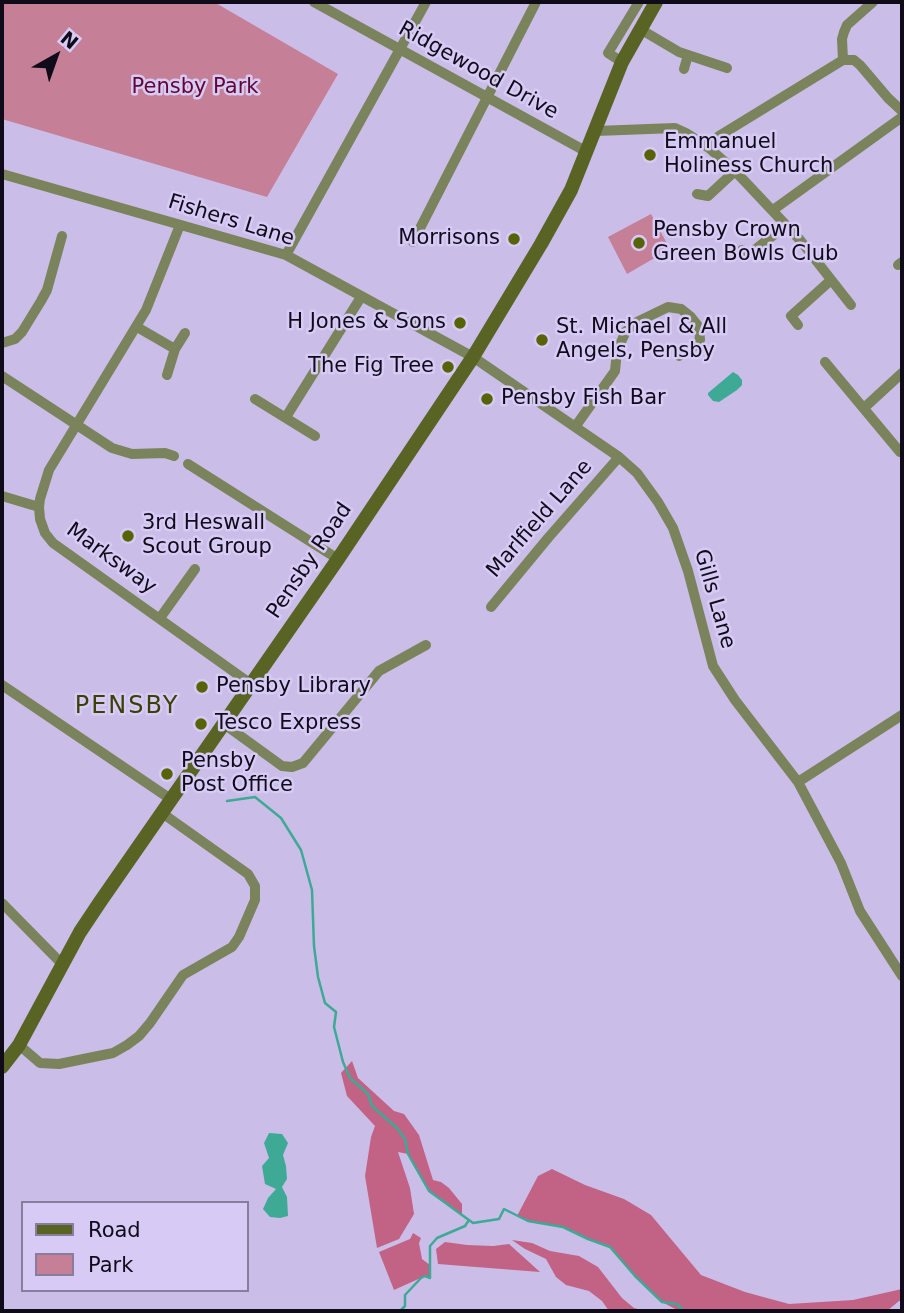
<!DOCTYPE html>
<style>
body{margin:0}
#map{position:relative;width:904px;height:1313px;overflow:hidden;background:#cabee8;font-family:"DejaVu Sans",sans-serif}
canvas{display:block}
.frame{position:absolute;inset:0;border:4px solid #100b19;pointer-events:none}
.legend{position:absolute;left:21px;top:1201px;width:228px;height:91px;box-sizing:border-box;background:#d7cbf6;border:2px solid #877e9e;margin:0;padding:9px 12px;list-style:none;font-size:21px;color:#100b19}
.legend li{display:flex;align-items:center;gap:14px;height:35px}
.legend b{width:35px;border:2px solid #877e9e}
.north{position:absolute;left:21px;top:21px;width:70px;height:70px;-webkit-text-stroke:5px #d7cbf6;paint-order:stroke;rotate:40deg;font-size:19px;font-weight:700;line-height:28px;text-align:center;color:#100b19}
.north::after{content:'';display:block;margin:auto;width:24px;height:32px;background:#100b19;clip-path:polygon(50% 0,100% 100%,50% 72%,0 100%)}
</style>
<div id="map">
<canvas width="904" height="1313"></canvas>
<div class="frame"></div>
<ul class="legend">
<li><b style="height:9px;background:#586324"></b>Road</li>
<li><b style="height:19px;background:#c57f97"></b>Park</li>
</ul>
<div class="north">N</div>
</div>
<script>
const ctx = document.querySelector('canvas').getContext('2d');
ctx.lineJoin = 'round';
function fillPath(path, color) { ctx.fillStyle = color; ctx.fill(path, 'evenodd'); }
const toPath = rows => new Path2D(rows.map(r => 'M' + r).join(''));
function trace(path, color, width, dash) { ctx.strokeStyle = color; ctx.lineWidth = width; ctx.lineCap = dash ? 'butt' : 'round'; ctx.setLineDash(dash || []); ctx.stroke(path); }
function drawText(font, color, halo, rows, align = 'center') {
  ctx.font = font + ' "DejaVu Sans",sans-serif'; ctx.lineWidth = 5; ctx.setLineDash([]); ctx.textBaseline = 'middle'; ctx.strokeStyle = halo; ctx.fillStyle = color; for (const [text, x, y, turn = 0] of rows) {
    ctx.save(); ctx.translate(x, y); ctx.rotate((+turn || 0) * Math.PI / 180); ctx.textAlign = isNaN(turn) ? turn : align; if (halo) ctx.strokeText(text, 0, 0); ctx.fillText(text, 0, 0); ctx.restore();
  }
}
const green = toPath([
 [2,2,214,2,338,74,267,197,2,119],
 [651,214,670,249,627,274,608,237]
]);
const forest = toPath([
 [352,1061,358,1078,394,1111,404,1114,419,1135,433,1180,441,1182,449,1188,462,1204,462,1215,429,1191,408,1154,398,1152,410,1188,414,1214,399,1239,377,1248,365,1176,371,1137,375,1126,347,1096,341,1073],
 [552,1169,585,1185,624,1199,651,1215,701,1275,745,1292,789,1304,853,1300,902,1289,902,1301,899,1301,887,1311,679,1311,662,1302,635,1276,610,1247,588,1239,563,1227,528,1221,517,1216,538,1176],
 [413,1233,421,1238,419,1243,422,1259,430,1265,430,1278,425,1276,394,1290,379,1252,410,1239],
 [512,1240,532,1243,550,1251,579,1256,598,1267,622,1298,634,1308,645,1311,609,1311,602,1301,589,1291,566,1285,556,1277,546,1259,525,1249],
 [445,1242,467,1245,493,1246,509,1244,540,1272,438,1264,436,1249]
]);
const water = toPath([
 [733,372,738,375,742,380,742,385,737,390,719,402,713,401,708,395,708,393],
 [269,1133,282,1134,288,1143,283,1155,286,1166,287,1179,282,1187,287,1197,288,1216,280,1218,270,1217,263,1209,268,1198,276,1189,265,1184,262,1166,269,1158,264,1143]
]);
const stream = toPath([
 [227,801,255,797,281,818,301,850,312,890,314,946,318,977,325,1003,336,1012,334,1027,343,1062,350,1078,368,1094,372,1106,397,1128,405,1139,408,1154,429,1191,473,1223,499,1219,504,1209,528,1221,563,1227,588,1239,610,1247,635,1276,662,1302,677,1304,684,1311],
 [400,1311,405,1306,405,1295,421,1278,425,1276,430,1278,430,1246,437,1238,465,1226,469,1220]
]);
const minor = toPath([
 [314,2,587,152],
 [640,29,679,52,727,68],
 [843,60,854,60,860,65,888,98,902,111],
 [622,62,608,53,639,2],
 [684,69,688,55],
 [596,131,675,128,686,133,709,148,719,136,843,60,842,39,844,32,847,25,873,2],
 [709,148,735,171,800,240,851,305],
 [2,174,286,255,473,357,619,457,637,473,658,502,673,528,688,571,713,666,735,700,798,782,841,863,860,911,902,976],
 [697,194,708,196,735,171],
 [773,210,902,117],
 [180,225,146,310,49,470,40,499,39,507,40,519,45,533,53,543,251,684],
 [413,242,536,2],
 [742,250,751,253,786,225],
 [286,255,426,2],
 [898,265,902,262],
 [798,325,791,316,831,280],
 [137,327,175,349],
 [2,343,15,339,22,332,41,301,47,290,62,236],
 [825,362,900,452],
 [167,375,175,349,185,333],
 [2,376,112,448,132,454,165,453,174,456],
 [255,399,315,436],
 [864,408,902,373],
 [286,417,361,297],
 [575,427,615,371,617,351,626,331,637,322,668,307,681,309,691,317,699,327,700,340,692,348,679,356],
 [188,464,338,559],
 [2,496,39,507],
 [491,607,548,538,619,457],
 [160,618,195,569],
 [2,685,172,800],
 [224,724,282,766,292,767,303,763,379,671,426,645],
 [798,782,902,715],
 [2,903,62,964],
 [19,1045,40,1063,59,1064,113,1053,127,1045,139,1036,150,1023,183,975,232,947,239,937,255,900,255,886,248,874,162,813]
]);
const secondary = toPath([
 [2,1067,19,1045,80,932,100,902,338,559,473,357,541,244,571,190,622,62,656,2]
]);
const markers = [
 [650,155,7,"#576406"],
 [514,239,7,"#576406"],
 [639,243,7,"#576406"],
 [460,323,7,"#576406"],
 [542,340,7,"#576406"],
 [448,367,7,"#576406"],
 [487,399,7,"#576406"],
 [128,536,7,"#576406"],
 [202,687,7,"#576406"],
 [201,724,7,"#576406"],
 [167,774,7,"#576406"]
];
const streetNames = [
 ["Ridgewood Drive",478,71,29],
 ["Fishers Lane",231,221,17],
 ["Marlfield Lane",540,519,-49],
 ["Marksway",111,559,36],
 ["Pensby Road",310,561,-56],
 ["Gills Lane",714,599,74]
];
const parkNames = [
 ["Pensby Park",195,88]
];
const poiNames = [
 ["Emmanuel",664,143],
 ["Holiness Church",664,167],
 ["Pensby Crown",653,231],
 ["Green Bowls Club",653,255],
 ["Morrisons",500,239,"right"],
 ["H Jones & Sons",446,323,"right"],
 ["St. Michael & All",556,328],
 ["Angels, Pensby",556,352],
 ["The Fig Tree",434,367,"right"],
 ["Pensby Fish Bar",501,399],
 ["3rd Heswall",142,524],
 ["Scout Group",142,548],
 ["Pensby Library",216,687],
 ["Tesco Express",215,724],
 ["Pensby",181,762],
 ["Post Office",181,786]
];
const quarterNames = [
 ["PENSBY",127,707]
];
fillPath(green, '#c57f97');
fillPath(forest, '#c26285');
fillPath(water, '#3ea995');
trace(stream, '#3ea995', 2.5);
trace(minor, '#7b835c', 10);
trace(secondary, '#586324', 14);
for (const [x, y, r, color] of markers) { const dot = new Path2D(); dot.arc(x, y, r, 0, 2 * Math.PI); ctx.fillStyle = color; ctx.fill(dot); trace(dot, '#d7cbf6', 2.5); }
drawText('21px', '#100b19', '#d7cbf6', streetNames);
drawText('21px', '#610533', '#d7cbf6', parkNames);
drawText('21px', '#100b19', '#d7cbf6', poiNames, 'left');
ctx.letterSpacing = '2px';
drawText('24px', '#394104', '#d7cbf6', quarterNames);
ctx.letterSpacing = '0px';
</script>
